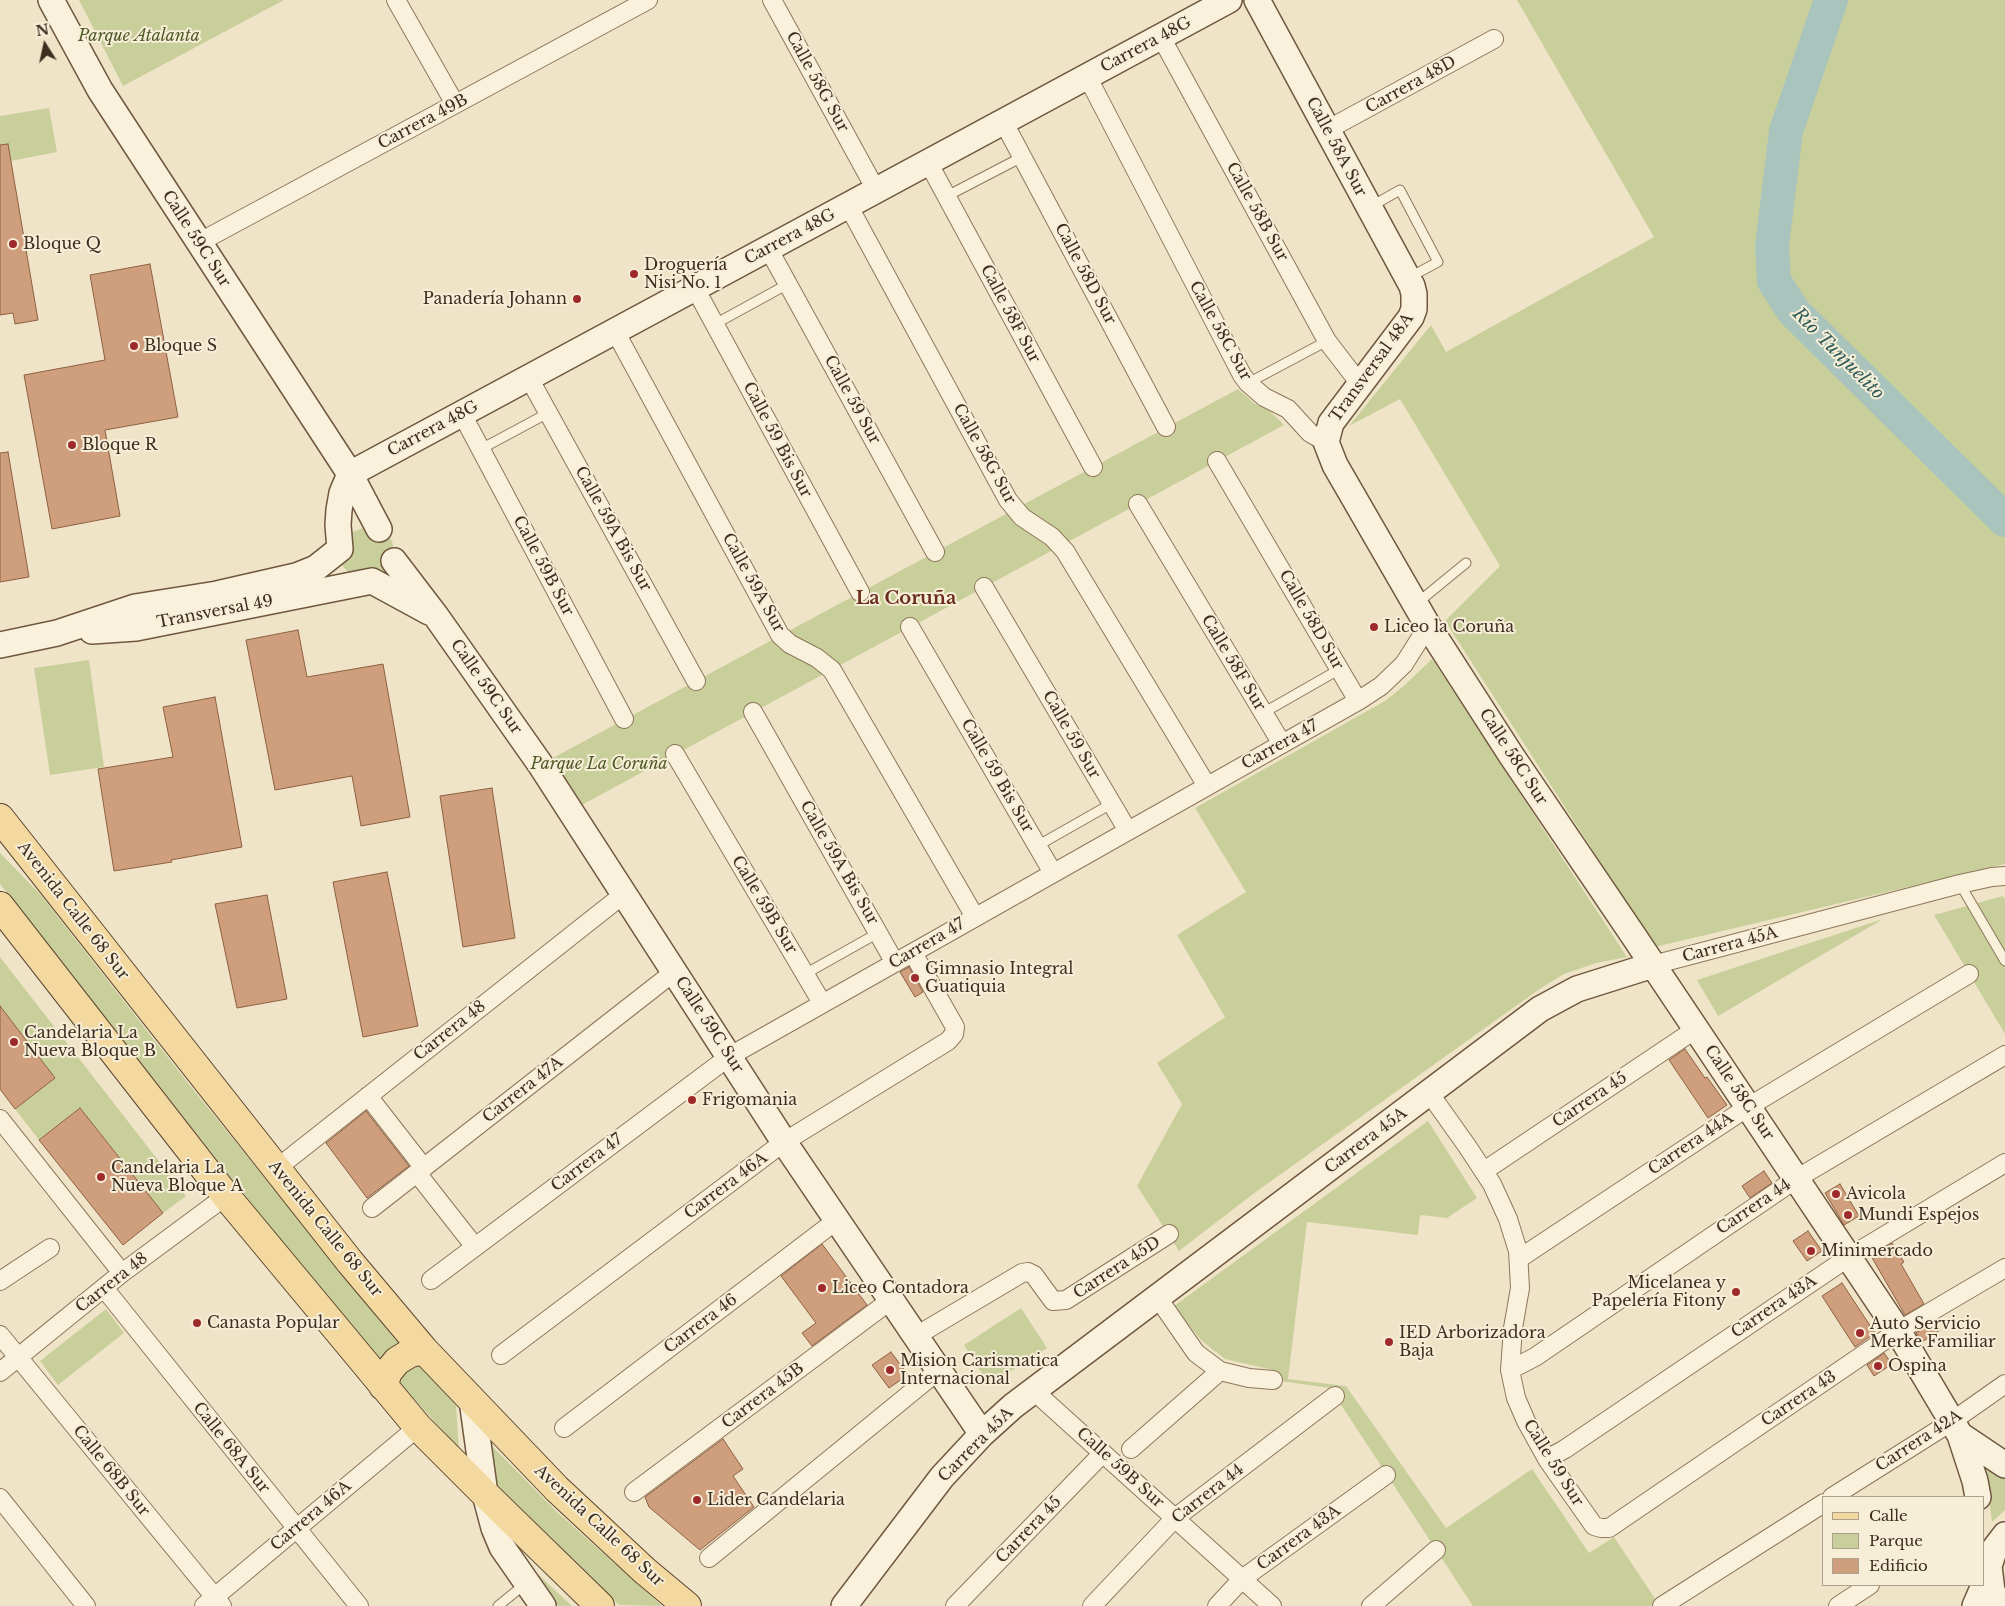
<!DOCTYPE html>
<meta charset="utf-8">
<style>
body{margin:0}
#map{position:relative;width:2005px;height:1606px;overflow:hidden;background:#f0e4c8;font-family:"Libre Baskerville",serif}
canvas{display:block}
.legend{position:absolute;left:1822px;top:1496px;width:162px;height:90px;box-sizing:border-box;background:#f7eed8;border:1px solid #ada18e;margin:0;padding:6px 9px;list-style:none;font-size:15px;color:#3d2e20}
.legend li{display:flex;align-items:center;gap:10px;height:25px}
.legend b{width:25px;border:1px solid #ada18e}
.north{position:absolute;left:20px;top:20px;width:50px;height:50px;-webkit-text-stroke:4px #f7eed8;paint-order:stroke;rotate:350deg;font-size:14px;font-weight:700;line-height:20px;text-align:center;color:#3d2e20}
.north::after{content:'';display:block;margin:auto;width:18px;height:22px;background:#3d2e20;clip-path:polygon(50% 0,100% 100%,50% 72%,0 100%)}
</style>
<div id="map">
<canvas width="2005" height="1606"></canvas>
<ul class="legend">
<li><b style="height:6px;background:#f3d9a0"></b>Calle</li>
<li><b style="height:14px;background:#c9cf9b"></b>Parque</li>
<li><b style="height:14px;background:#cf9f7d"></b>Edificio</li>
</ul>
<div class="north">N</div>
</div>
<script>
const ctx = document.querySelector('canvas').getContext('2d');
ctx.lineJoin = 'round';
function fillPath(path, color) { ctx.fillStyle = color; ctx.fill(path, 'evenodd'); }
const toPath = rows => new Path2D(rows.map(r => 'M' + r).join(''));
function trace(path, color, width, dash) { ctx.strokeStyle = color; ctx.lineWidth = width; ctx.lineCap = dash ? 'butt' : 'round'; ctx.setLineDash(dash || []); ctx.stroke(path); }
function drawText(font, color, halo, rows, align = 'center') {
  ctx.font = font + ' "Libre Baskerville",serif'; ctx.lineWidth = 4; ctx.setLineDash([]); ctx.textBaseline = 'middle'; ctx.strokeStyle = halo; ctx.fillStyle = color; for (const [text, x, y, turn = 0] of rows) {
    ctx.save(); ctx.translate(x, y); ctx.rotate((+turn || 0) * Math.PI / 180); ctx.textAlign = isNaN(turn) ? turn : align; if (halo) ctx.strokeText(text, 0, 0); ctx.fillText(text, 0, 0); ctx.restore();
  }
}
const green = toPath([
 [79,0,284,0,123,86],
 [1517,0,2005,0,2005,864,1655,947,1445,621,1500,566,1400,399,1349,426,1431,325,1446,352,1654,237],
 [49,108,57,152,0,163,0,116],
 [1238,389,1255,404,1267,409,1276,417,1284,425,580,806,551,759],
 [366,527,387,535,392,541,395,555,390,571,385,575,352,577,342,565,340,560,350,533],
 [1432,659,1627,957,1596,963,1564,974,1541,988,1253,1194,1179,1251,1137,1186,1182,1104,1157,1063,1225,1017,1177,935,1246,892,1195,808,1385,701,1405,685],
 [89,660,104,767,50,775,34,668],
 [0,853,40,894,188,1083,393,1337,456,1405,459,1449,337,1312,0,884],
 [2003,896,2005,899,2005,1034,1934,915],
 [1883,919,1718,1016,1697,980],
 [0,957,186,1196,163,1213,80,1108,39,1140,15,1109,55,1078,0,1006],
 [1428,1121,1477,1198,1447,1218,1420,1215,1418,1235,1307,1222,1288,1379,1346,1386,1446,1528,1532,1469,1589,1553,1614,1537,1660,1606,1473,1606,1330,1388,1273,1380,1273,1370,1225,1359,1202,1341,1174,1306],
 [1021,1308,1047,1348,989,1385,964,1345],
 [106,1309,124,1333,58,1385,40,1361],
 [489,1443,557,1512,662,1606,619,1605,496,1488],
 [1982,1457,2005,1477,2005,1510,1992,1522,1988,1489],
 [527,1564,572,1606,558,1606]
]);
const river = toPath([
 [1831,0,1786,131,1772,246,1774,281,1794,312,2005,520]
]);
const building = toPath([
 [8,144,38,320,15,324,13,313,0,315,0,145,8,144],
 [150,264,178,417,105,430,120,516,52,529,24,375,105,360,90,275,150,264],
 [8,452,29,577,0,582,0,453,8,452],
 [298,630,307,677,383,664,410,817,361,826,352,776,275,790,246,640,298,630],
 [215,697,242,847,171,860,172,862,114,871,98,769,173,757,163,707,215,697],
 [492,788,515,938,463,947,440,796,492,788],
 [387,872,418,1026,363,1037,333,882,387,872],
 [267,895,287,999,237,1008,215,904,267,895],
 [909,967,923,992,915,997,900,972,909,967],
 [0,1006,55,1078,15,1109,0,1089,0,1006],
 [1685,1049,1705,1078,1707,1077,1727,1105,1708,1118,1669,1060,1685,1049],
 [80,1108,163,1213,123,1245,39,1140,80,1108],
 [366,1111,409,1166,367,1198,326,1143,366,1111],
 [1764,1171,1772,1183,1750,1198,1742,1186,1764,1171],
 [1840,1184,1859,1216,1844,1225,1825,1193,1840,1184],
 [1808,1231,1822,1251,1807,1261,1793,1241,1808,1231],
 [1892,1243,1904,1262,1901,1264,1924,1304,1905,1315,1871,1256,1892,1243],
 [822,1244,867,1305,812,1346,802,1333,816,1323,781,1276,822,1244],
 [1842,1283,1875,1333,1855,1347,1822,1296,1842,1283],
 [1935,1321,1940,1330,1922,1342,1916,1333,1935,1321],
 [891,1352,908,1375,889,1388,872,1365,891,1352],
 [1884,1353,1892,1364,1874,1376,1867,1365,1884,1353],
 [723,1439,743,1469,733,1476,754,1507,700,1550,649,1507,645,1497,723,1439]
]);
const lane = toPath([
 [947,196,1022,157],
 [1370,207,1400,190,1438,262,1410,277],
 [715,324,788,284],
 [1248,383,1327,341],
 [481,449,548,413],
 [1416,604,1466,563],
 [1263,713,1340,669],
 [1037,846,1111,804],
 [1960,884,2005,961],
 [805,974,878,933],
 [498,1606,525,1584]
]);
const street = toPath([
 [396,0,455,104],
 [772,0,876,190],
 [1161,37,1327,341,1360,384],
 [1087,76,1242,375,1248,383,1264,397,1288,409,1310,433,1326,442],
 [1003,121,1166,427],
 [1327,130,1494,39],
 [928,162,1093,467],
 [848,205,1008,500,1022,517,1052,537,1065,551,1207,786],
 [198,243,648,0],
 [768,248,935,552],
 [695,288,860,592],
 [615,331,780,635,790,644,817,658,832,670,975,917],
 [529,378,696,681],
 [462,414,624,719],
 [1217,461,1358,701],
 [1138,504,1282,744],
 [984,587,1128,831],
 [910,627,1053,873],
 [753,712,895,963],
 [675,754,822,1003],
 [1653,965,1960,884,1992,877,2005,876],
 [1430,1094,1467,1146,1492,1184,1508,1219,1518,1251,1520,1288,1513,1328,1510,1370,1516,1398,1526,1421,1547,1459,1594,1526,1601,1528,1609,1528,1898,1331,2005,1268],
 [368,1096,424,1168],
 [0,1119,122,1273],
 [276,1169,624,894],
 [1484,1171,1696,1029],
 [417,1173,475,1247],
 [372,1208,674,972],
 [1520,1258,1748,1107,1969,974],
 [431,1280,730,1056,1358,701,1381,686,1404,664,1428,626],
 [0,1281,50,1248],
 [104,1288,359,1606],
 [1158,1298,1196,1353,1220,1371,1249,1378,1273,1380],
 [0,1335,222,1606],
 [916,1336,1022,1273,1028,1272,1034,1275,1053,1301,1066,1300,1169,1234],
 [501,1355,784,1142,948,1041,954,1034,955,1027,913,953],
 [1510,1370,1535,1357,1796,1179,2005,1055],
 [0,1372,122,1273,226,1196],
 [1034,1391,1272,1606],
 [564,1428,837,1220],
 [1131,1449,1220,1371],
 [1547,1459,1565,1449,1849,1257,2005,1163],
 [634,1492,891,1300],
 [1832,1497,1951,1422,2005,1384],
 [0,1498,86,1606],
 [709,1558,939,1370],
 [204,1606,418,1427],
 [955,1606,1103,1453],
 [1092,1606,1175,1518,1335,1396],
 [1217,1606,1242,1579,1386,1475],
 [1371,1606,1436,1550],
 [1662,1606,1824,1503],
 [1838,1606,1870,1585]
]);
const secondary = toPath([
 [51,0,100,90,350,474,379,529],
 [1257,0,1412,286,1414,294,1414,309,1411,317,1331,423,1326,442,1335,465,1428,626,1511,755,1633,935,1898,1331,1960,1435,1975,1481,1978,1497],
 [350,474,1229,0],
 [340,549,338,525,339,510,342,493,350,474],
 [394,561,436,616,540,764,784,1142,982,1434],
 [372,581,429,612],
 [92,631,136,628,372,581],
 [0,645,57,633,135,607,217,594,296,576,316,568,340,549],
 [472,1400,485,1494,494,1528,502,1547,543,1606],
 [1960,1435,2005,1465],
 [844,1606,942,1477,982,1434,1013,1406,1540,1009,1577,989,1653,965],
 [1975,1606,1989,1574],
 [2000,1606,1992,1591,1989,1566,1995,1548,2005,1535]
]);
const primary = toPath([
 [0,818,350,1262,424,1350,557,1489,645,1571,687,1606],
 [0,906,226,1196,418,1427,485,1494,600,1606],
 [383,1386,388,1372,397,1361,410,1353,424,1350]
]);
const markers = [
 [13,244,5,"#9e2a2b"],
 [634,274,5,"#9e2a2b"],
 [577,299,5,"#9e2a2b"],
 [134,346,5,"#9e2a2b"],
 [72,445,5,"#9e2a2b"],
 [1374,627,5,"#9e2a2b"],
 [915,978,5,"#9e2a2b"],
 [14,1042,5,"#9e2a2b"],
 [692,1100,5,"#9e2a2b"],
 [101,1177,5,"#9e2a2b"],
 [1836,1194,5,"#9e2a2b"],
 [1848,1215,5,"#9e2a2b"],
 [1811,1251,5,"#9e2a2b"],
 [822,1288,5,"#9e2a2b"],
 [1736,1292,5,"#9e2a2b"],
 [197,1323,5,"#9e2a2b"],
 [1860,1333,5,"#9e2a2b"],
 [1389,1342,5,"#9e2a2b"],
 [1878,1366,5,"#9e2a2b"],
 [890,1370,5,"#9e2a2b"],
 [697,1500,5,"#9e2a2b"]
];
const parkNames = [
 ["Parque Atalanta",139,36],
 ["Parque La Coruña",599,764]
];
const streetNames = [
 ["Carrera 48G",1146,45,-28],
 ["Calle 58G Sur",817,82,61],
 ["Carrera 48D",1411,85,-29],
 ["Carrera 49B",423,122,-28],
 ["Calle 58A Sur",1336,147,62],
 ["Calle 58B Sur",1257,212,61],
 ["Carrera 48G",790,237,-28],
 ["Calle 59C Sur",196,239,57],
 ["Calle 58D Sur",1085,274,62],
 ["Calle 58F Sur",1010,314,62],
 ["Calle 58C Sur",1220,331,61],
 ["Transversal 48A",1372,368,-54],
 ["Calle 59 Sur",852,400,61],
 ["Carrera 48G",433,429,-28],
 ["Calle 59 Bis Sur",777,440,62],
 ["Calle 58G Sur",984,454,61],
 ["Calle 59A Bis Sur",613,529,61],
 ["Calle 59B Sur",543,566,62],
 ["Calle 59A Sur",753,583,61],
 ["Transversal 49",215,612,-11],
 ["Calle 58D Sur",1311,620,60],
 ["Calle 58F Sur",1233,663,59],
 ["Calle 59C Sur",486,687,55],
 ["Calle 59 Sur",1071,735,60],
 ["Carrera 47",1280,745,-29],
 ["Calle 58C Sur",1513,757,57],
 ["Calle 59 Bis Sur",997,776,60],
 ["Calle 59A Bis Sur",839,863,60],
 ["Calle 59B Sur",764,905,59],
 ["Avenida Calle 68 Sur",73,911,52],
 ["Carrera 47",927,944,-30],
 ["Carrera 45A",1730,945,-15],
 ["Calle 59C Sur",709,1025,57],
 ["Carrera 48",450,1031,-38],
 ["Carrera 47A",523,1090,-38],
 ["Calle 58C Sur",1739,1093,56],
 ["Carrera 45",1590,1100,-34],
 ["Carrera 45A",1366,1141,-37],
 ["Carrera 44A",1691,1144,-34],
 ["Carrera 47",587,1163,-37],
 ["Carrera 46A",726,1186,-37],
 ["Carrera 44",1754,1207,-34],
 ["Avenida Calle 68 Sur",325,1229,51],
 ["Carrera 45D",1117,1268,-33],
 ["Carrera 48",112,1283,-38],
 ["Carrera 43A",1774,1307,-34],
 ["Carrera 46",701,1324,-37],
 ["Carrera 45B",763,1396,-37],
 ["Carrera 43",1799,1399,-34],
 ["Carrera 42A",1919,1441,-33],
 ["Carrera 45A",976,1445,-45],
 ["Calle 68A Sur",231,1448,51],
 ["Calle 59 Sur",1553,1463,58],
 ["Calle 59B Sur",1120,1468,42],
 ["Calle 68B Sur",111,1471,51],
 ["Carrera 44",1208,1494,-38],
 ["Carrera 46A",311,1516,-40],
 ["Avenida Calle 68 Sur",599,1526,43],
 ["Carrera 45",1029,1530,-46],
 ["Carrera 43A",1299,1538,-36]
];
const poiNames = [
 ["Bloque Q",23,244],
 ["Droguería",644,265],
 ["Nisi No. 1",644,283],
 ["Panadería Johann",567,299,"right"],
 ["Bloque S",144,346],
 ["Bloque R",82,445],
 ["Liceo la Coruña",1384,627],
 ["Gimnasio Integral",925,969],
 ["Guatiquia",925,987],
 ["Candelaria La",24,1033],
 ["Nueva Bloque B",24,1051],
 ["Frigomania",702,1100],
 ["Candelaria La",111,1168],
 ["Nueva Bloque A",111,1186],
 ["Avicola",1846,1194],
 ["Mundi Espejos",1858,1215],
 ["Minimercado",1821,1251],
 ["Micelanea y",1726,1283,"right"],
 ["Papelería Fitony",1726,1301,"right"],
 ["Liceo Contadora",832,1288],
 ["Canasta Popular",207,1323],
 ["Auto Servicio",1870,1324],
 ["Merke Familiar",1870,1342],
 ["IED Arborizadora",1399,1333],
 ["Baja",1399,1351],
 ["Mision Carismatica",900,1361],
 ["Internacional",900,1379],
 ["Ospina",1888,1366],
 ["Lider Candelaria",707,1500]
];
const waterNames = [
 ["Río Tunjuelito",1838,354,45]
];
const neighbourhoodNames = [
 ["La Coruña",906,599]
];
fillPath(green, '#c9cf9b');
trace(river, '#a9c4bc', 34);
fillPath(building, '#cf9f7d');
trace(building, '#8d5f41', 1);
trace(lane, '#8d765c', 11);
trace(street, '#8d765c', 20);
trace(secondary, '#6f573f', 28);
trace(primary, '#5b4430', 30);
trace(lane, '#faf1dc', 9);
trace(street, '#faf1dc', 18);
trace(secondary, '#faf1dc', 25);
trace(primary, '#f3d9a0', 28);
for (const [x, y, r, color] of markers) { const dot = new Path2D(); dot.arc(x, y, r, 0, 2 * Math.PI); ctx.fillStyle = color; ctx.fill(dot); trace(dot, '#f7eed8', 2); }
drawText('italic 16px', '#4d5a26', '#f7eed8', parkNames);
drawText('16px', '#3d2e20', '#f7eed8', streetNames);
drawText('16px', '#3d2e20', '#f7eed8', poiNames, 'left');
drawText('italic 18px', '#2f5d5a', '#f7eed8', waterNames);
drawText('bold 18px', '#6b2e1e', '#f7eed8', neighbourhoodNames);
</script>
